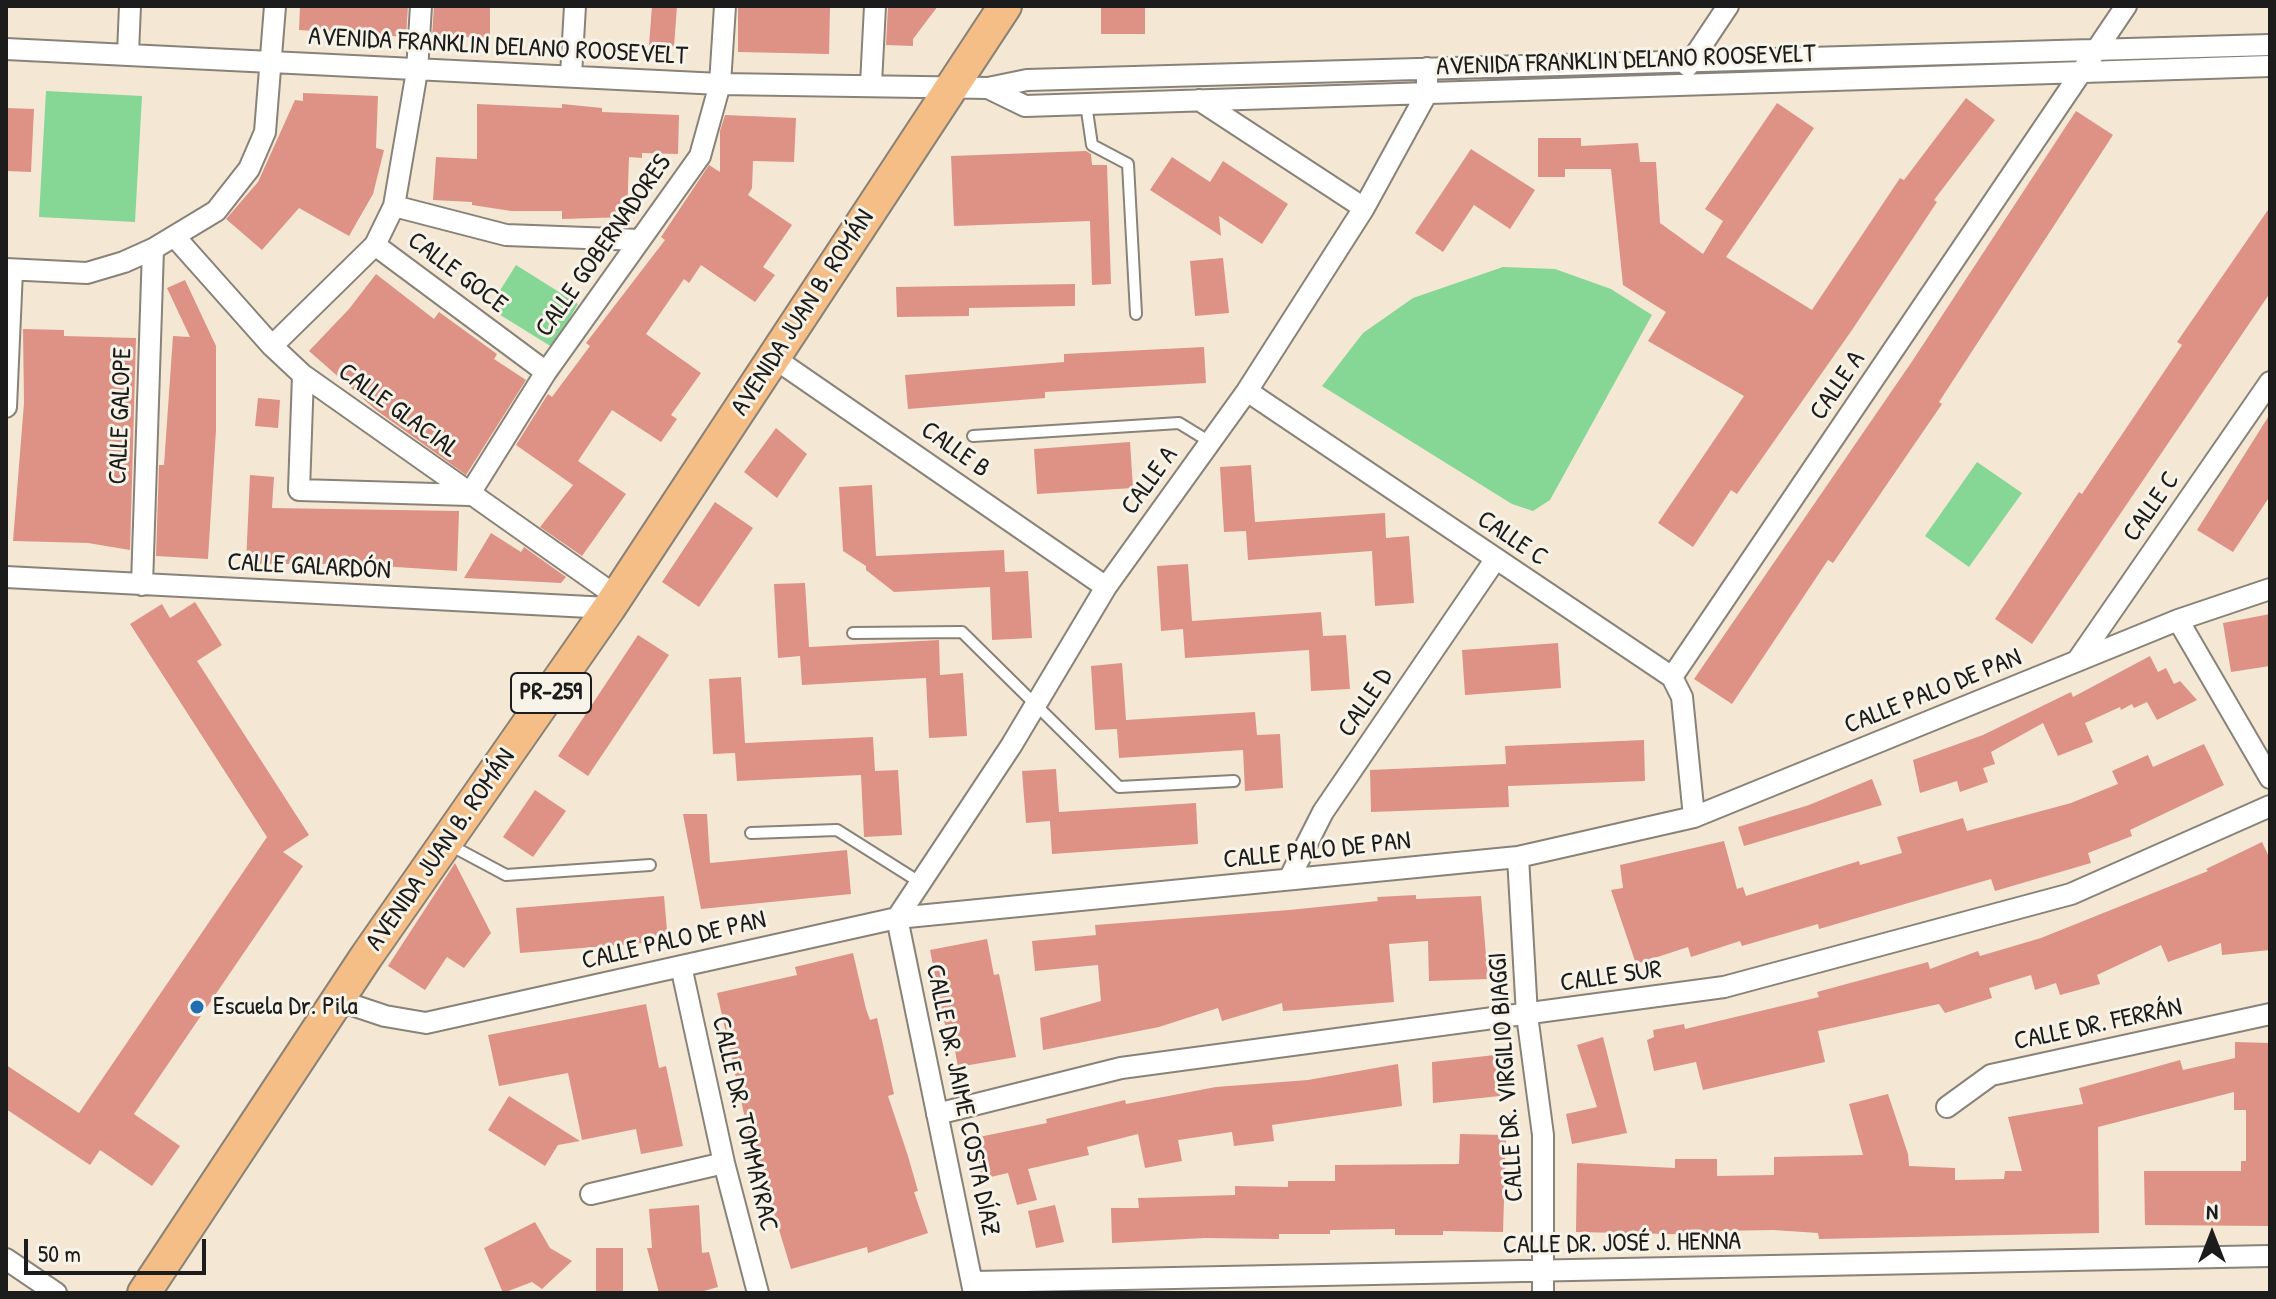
<!DOCTYPE html>
<meta charset="utf-8">
<style>
body{margin:0}
#map{position:relative;width:2276px;height:1299px;overflow:hidden;background:#f4e8d4;font-family:"Patrick Hand",sans-serif}
canvas{display:block}
.frame{position:absolute;inset:0;border:8px solid #1c1c1c;pointer-events:none}
.north{position:absolute;left:2172px;top:1195px;width:80px;height:80px;-webkit-text-stroke:6px #f7f3e8;paint-order:stroke;rotate:0deg;font-size:22px;font-weight:700;line-height:32px;text-align:center;color:#1c1c1c}
.north::after{content:'';display:block;margin:auto;width:28px;height:36px;background:#1c1c1c;clip-path:polygon(50% 0,100% 100%,50% 72%,0 100%)}
.scale{position:absolute;left:24px;top:1239px;width:182px;height:36px;box-sizing:border-box;border:4px solid #1c1c1c;border-top:0;padding-left:10px;font-size:24px;line-height:28px;white-space:nowrap;color:#1c1c1c;-webkit-text-stroke:6px #f7f3e8;paint-order:stroke}
</style>
<div id="map">
<canvas width="2276" height="1299"></canvas>
<div class="frame"></div>
<div class="north">N</div>
<div class="scale">50 m</div>
</div>
<script>
const ctx = document.querySelector('canvas').getContext('2d');
ctx.lineJoin = 'round';
function fillPath(path, color) { ctx.fillStyle = color; ctx.fill(path, 'evenodd'); }
const toPath = rows => new Path2D(rows.map(r => 'M' + r).join(''));
function trace(path, color, width, dash) { ctx.strokeStyle = color; ctx.lineWidth = width; ctx.lineCap = dash ? 'butt' : 'round'; ctx.setLineDash(dash || []); ctx.stroke(path); }
function drawText(font, color, halo, rows, align = 'center') {
  ctx.font = font + ' "Patrick Hand",sans-serif'; ctx.lineWidth = 6; ctx.setLineDash([]); ctx.textBaseline = 'middle'; ctx.strokeStyle = halo; ctx.fillStyle = color; for (const [text, x, y, turn = 0] of rows) {
    ctx.save(); ctx.translate(x, y); ctx.rotate((+turn || 0) * Math.PI / 180); ctx.textAlign = isNaN(turn) ? turn : align; if (halo) ctx.strokeText(text, 0, 0); ctx.fillText(text, 0, 0); ctx.restore();
  }
}
const green = toPath([
 [46,91,142,96,135,222,39,217],
 [516,265,578,304,552,347,489,308],
 [1503,267,1555,269,1611,289,1652,315,1550,500,1533,511,1512,504,1322,386,1363,333,1413,298],
 [1977,462,2022,493,1969,567,1925,536]
]);
const building = toPath([
 [300,6,408,6,406,37,299,30],
 [434,6,490,6,490,38,432,36],
 [652,6,677,6,674,47,649,45],
 [738,6,830,8,829,54,738,52],
 [888,6,938,6,913,39,913,46,886,45],
 [1101,6,1145,6,1145,34,1101,34],
 [303,93,378,96,376,148,384,150,373,194,349,236,299,208,262,250,226,219,258,182,295,100,303,101],
 [1966,98,1995,120,1934,200,1937,202,1852,330,1737,494,1731,490,1693,547,1658,523,1744,396,1648,341,1666,312,1623,285,1611,169,1565,169,1565,177,1538,177,1538,138,1581,138,1581,146,1638,143,1640,162,1656,162,1660,223,1703,254,1723,221,1705,209,1777,103,1814,128,1726,257,1812,310,1900,178,1904,180],
 [477,104,562,108,562,104,602,108,602,112,679,115,678,154,642,153,642,158,629,157,627,217,562,219,562,211,511,211,472,205,472,202,433,200,436,157,477,159],
 [6,108,34,109,31,172,6,171],
 [2076,111,2113,135,1939,402,1942,404,1833,563,1828,560,1732,704,1694,679,1913,360],
 [725,115,796,118,794,162,753,161,752,188,748,195,792,225,763,267,775,275,755,302,701,265,689,283,684,279,646,334,701,373,671,415,677,419,661,442,612,410,578,461,626,494,582,556,540,527,573,485,516,445,548,394,552,397,590,346,586,343,665,240,661,237,709,165,720,172,720,131],
 [1471,149,1535,190,1510,229,1474,205,1443,252,1415,233],
 [1086,151,1091,154,1092,165,1107,165,1111,284,1092,285,1090,221,954,226,951,156],
 [1172,157,1210,182,1223,161,1288,204,1262,244,1219,216,1221,236,1150,190],
 [2270,207,2270,293,2032,644,1995,619,2079,492,2082,494,2182,345,2177,342],
 [1223,258,1229,313,1195,316,1190,261],
 [376,274,434,319,439,312,497,354,494,359,526,380,466,475,376,410,309,351,349,309],
 [185,280,216,346,216,430,208,559,156,556,159,465,164,465,173,336,190,337,167,288],
 [1075,284,1075,306,969,308,969,316,897,317,896,287],
 [23,329,64,330,64,336,136,338,130,550,88,543,13,541,24,403],
 [1204,347,1206,383,1045,392,1045,398,908,409,905,375,1064,362,1064,354],
 [258,398,280,400,278,428,255,426],
 [2270,414,2270,496,2233,552,2197,530],
 [776,428,807,454,777,498,744,472],
 [1130,442,1133,488,1037,494,1034,449],
 [1251,465,1255,522,1385,513,1386,538,1409,536,1414,603,1375,606,1372,551,1248,560,1246,531,1224,532,1220,467],
 [250,475,274,477,272,508,459,511,457,571,350,564,246,564],
 [872,485,876,556,1004,550,1005,572,1028,571,1032,638,992,640,990,587,894,592,866,570,866,566,843,551,839,487],
 [715,502,753,528,699,607,662,582],
 [491,533,521,552,524,547,566,577,561,583,464,578],
 [1188,564,1192,621,1321,612,1323,636,1346,635,1350,689,1311,691,1309,650,1185,658,1183,629,1161,631,1157,566],
 [805,583,809,647,939,640,940,675,963,673,967,736,929,738,926,678,802,685,800,656,778,658,774,584],
 [195,602,222,645,197,661,309,835,283,852,303,866,134,1114,180,1146,152,1186,100,1150,90,1165,6,1109,6,1065,79,1113,267,837,130,624,162,604,170,618],
 [2270,614,2270,666,2231,672,2223,623],
 [638,635,669,655,588,776,558,756],
 [1558,643,1561,688,1465,695,1462,650],
 [2150,656,2158,672,2166,668,2174,684,2180,681,2197,700,2157,720,2147,702,2134,708,2132,704,2121,710,2120,707,2085,723,2093,742,2058,756,2043,723,1991,752,1995,764,1983,768,1988,782,1960,792,1957,781,1920,793,1913,760,1983,735,2071,692,2073,697],
 [1122,663,1126,720,1255,712,1257,735,1280,734,1283,788,1245,791,1243,750,1119,758,1117,729,1095,730,1091,666],
 [741,677,745,743,873,737,875,771,898,770,902,835,864,837,861,775,737,781,735,753,713,754,709,679],
 [1644,740,1645,781,1508,786,1509,807,1371,812,1370,770,1506,764,1505,746],
 [2204,744,2224,785,2130,830,2132,836,2088,853,2091,863,1995,891,1991,879,1819,929,1818,924,1742,946,1740,941,1691,957,1688,947,1636,964,1611,890,1623,888,1620,865,1724,841,1737,889,1743,887,1746,896,1859,861,1860,865,1902,853,1897,837,1963,818,1967,831,2071,803,2118,784,2112,771,2148,755,2153,767],
 [1056,769,1059,812,1196,803,1198,844,1052,854,1050,821,1026,823,1022,771],
 [1872,779,1882,805,1744,846,1738,827,1809,805],
 [535,790,566,811,533,857,503,837],
 [683,814,707,814,710,863,847,850,851,894,701,909],
 [2262,842,2270,859,2270,950,2222,955,2221,943,2168,962,2161,945,2097,975,2100,984,2060,995,2056,983,2035,990,2031,975,1989,988,1992,998,1945,1013,1939,1004,1818,1031,1825,1062,1703,1090,1696,1062,1654,1071,1647,1040,1654,1037,1653,1030,1684,1024,1685,1029,1819,997,1817,992,1928,962,1930,969,1978,951,1980,956,2041,938,2208,871,2206,869],
 [455,863,491,933,464,968,447,957,425,990,388,966],
 [1416,895,1416,899,1481,896,1488,979,1429,981,1428,941,1389,944,1394,1002,1283,1011,1282,1003,1222,1021,1218,1008,1159,1027,1043,1050,1040,1018,1101,1001,1098,965,1035,971,1032,941,1096,935,1095,925,1289,910,1378,901,1377,897],
 [664,896,668,941,520,953,516,908],
 [987,939,994,975,999,974,1016,1057,958,1067,951,1029,946,1030,930,950],
 [853,953,866,1009,870,1020,877,1018,894,1094,888,1096,908,1156,918,1191,914,1192,928,1233,868,1253,867,1247,791,1269,761,1171,757,1172,717,993,797,975,795,967],
 [646,1004,659,1068,666,1066,683,1146,641,1154,636,1129,582,1140,568,1073,499,1086,488,1035],
 [1603,1037,1627,1133,1572,1144,1566,1114,1597,1107,1577,1045],
 [2235,1042,2270,1043,2270,1226,2145,1225,2144,1171,2241,1171,2241,1161,2246,1161,2246,1110,2234,1110,2234,1092,2098,1127,2099,1233,1819,1239,1818,1233,1773,1230,1717,1231,1717,1235,1576,1232,1577,1163,1675,1168,1675,1159,1717,1159,1717,1176,1774,1175,1774,1157,1863,1155,1849,1104,1888,1094,1908,1154,1909,1166,1955,1168,1955,1180,2004,1179,2005,1171,2022,1171,2008,1117,2083,1104,2079,1088,2134,1073,2180,1060,2183,1070,2235,1058],
 [1495,1055,1500,1096,1433,1103,1432,1062],
 [1398,1064,1402,1106,1272,1125,1274,1141,1234,1146,1232,1132,1178,1140,1182,1161,1145,1168,1138,1134,1087,1147,1089,1155,1028,1169,1037,1200,1017,1205,1008,1173,982,1179,974,1138,1047,1123,1046,1119,1125,1100,1126,1104,1216,1087,1308,1080],
 [509,1096,580,1141,558,1145,545,1166,488,1130],
 [1460,1134,1506,1135,1503,1232,1443,1231,1443,1235,1395,1235,1395,1229,1330,1230,1330,1234,1279,1234,1279,1239,1205,1238,1112,1243,1111,1208,1139,1208,1138,1198,1235,1195,1235,1186,1288,1187,1288,1181,1335,1181,1335,1165,1459,1164],
 [699,1205,702,1253,709,1252,718,1287,697,1293,659,1293,647,1248,652,1248,649,1209],
 [1055,1205,1064,1242,1036,1248,1028,1211],
 [535,1222,550,1248,572,1261,542,1289,532,1282,503,1293,484,1248],
 [596,1248,623,1248,623,1293,596,1293]
]);
const service = toPath([
 [1086,104,1092,145,1128,164,1136,314],
 [973,436,1179,423,1210,442],
 [853,633,962,632,1119,787,1234,781],
 [751,833,837,830,921,883],
 [448,844,506,875,650,865]
]);
const minor = toPath([
 [6,49,720,84,988,88,1027,80,2270,45],
 [128,53,130,6],
 [1688,66,1728,6],
 [571,75,575,6],
 [871,84,875,6],
 [988,88,1025,106,2270,66],
 [1199,100,1364,208],
 [394,206,506,235,640,240],
 [175,237,272,346,303,375,616,596],
 [375,245,546,372],
 [6,269,87,273,124,262,153,249,216,211,249,169,265,132,275,6],
 [272,346,375,245,394,206,417,71,421,6],
 [774,358,1106,587],
 [303,375,299,490,469,495,546,372,700,156,720,84,725,6],
 [1247,391,1672,677],
 [6,407,12,270],
 [6,577,609,608],
 [142,585,153,249],
 [2178,620,2270,778],
 [2077,661,2270,382],
 [1672,677,2126,6],
 [1672,677,1682,697,1694,817],
 [1518,857,1527,1015,1543,1135,1543,1293],
 [1289,879,1323,812,1495,560],
 [681,966,724,1163,758,1293],
 [337,1000,385,1016,426,1023,897,918,1518,857,1694,817,2178,620,2270,589],
 [1947,1107,1991,1075,2270,1014],
 [937,1114,1121,1068,1724,987,2071,894,2270,806],
 [591,1194,724,1163],
 [6,1259,56,1293],
 [974,1282,2270,1256],
 [974,1293,897,918,1011,746,1106,587,1247,391,1364,208,1427,93,1427,68]
]);
const primary = toPath([
 [144,1293,366,957,609,608,1005,6]
]);
const markers = [
 [197,1007,8,"#1f6fb2"]
];
const shields = [
 [551,693,80]
];
const shieldNames = [
 ["PR-259",551,693]
];
const streetNames = [
 ["AVENIDA FRANKLIN DELANO ROOSEVELT",498,47,3],
 ["AVENIDA FRANKLIN DELANO ROOSEVELT",1626,61,-2],
 ["CALLE GOBERNADORES",604,246,-55],
 ["CALLE GOCE",457,273,37],
 ["AVENIDA JUAN B. ROMÁN",803,313,-57],
 ["CALLE A",1838,386,-56],
 ["CALLE GLACIAL",398,411,36],
 ["CALLE GALOPE",121,416,-88],
 ["CALLE B",955,450,35],
 ["CALLE A",1150,481,-54],
 ["CALLE C",2152,507,-55],
 ["CALLE C",1512,539,34],
 ["CALLE GALARDÓN",309,567,3],
 ["CALLE PALO DE PAN",1933,692,-22],
 ["CALLE D",1366,703,-56],
 ["AVENIDA JUAN B. ROMÁN",441,850,-55],
 ["CALLE PALO DE PAN",1317,851,-6],
 ["CALLE PALO DE PAN",674,941,-13],
 ["CALLE SUR",1611,977,-8],
 ["CALLE DR. FERRÁN",2098,1025,-12],
 ["CALLE DR. VIRGILIO BIAGGI",1507,1077,-94],
 ["CALLE DR. JAIME COSTA DÍAZ",962,1100,78],
 ["CALLE DR. TOMMAYRAC",744,1124,77],
 ["CALLE DR. JOSÉ J. HENNA",1622,1244,-1]
];
const poiNames = [
 ["Escuela Dr. Pila",213,1007]
];
fillPath(green, '#86d695');
fillPath(building, '#dd9285');
trace(service, '#888278', 14);
trace(minor, '#888278', 24);
trace(primary, '#888278', 36);
trace(service, '#fff', 10);
trace(minor, '#fff', 20);
trace(primary, '#f6be87', 32);
for (const [x, y, r, color] of markers) { const dot = new Path2D(); dot.arc(x, y, r, 0, 2 * Math.PI); ctx.fillStyle = color; ctx.fill(dot); trace(dot, '#f7f3e8', 3); }
for (const [x, y, w] of shields) { const box = new Path2D(); box.roundRect(x - w / 2, y - 20, w, 40, 6); ctx.fillStyle = '#f7f3e8'; ctx.fill(box); trace(box, '#1c1c1c', 2); }
drawText('bold 24px', '#1c1c1c', null, shieldNames);
drawText('26px', '#1c1c1c', '#f7f3e8', streetNames);
drawText('26px', '#1c1c1c', '#f7f3e8', poiNames, 'left');
</script>
